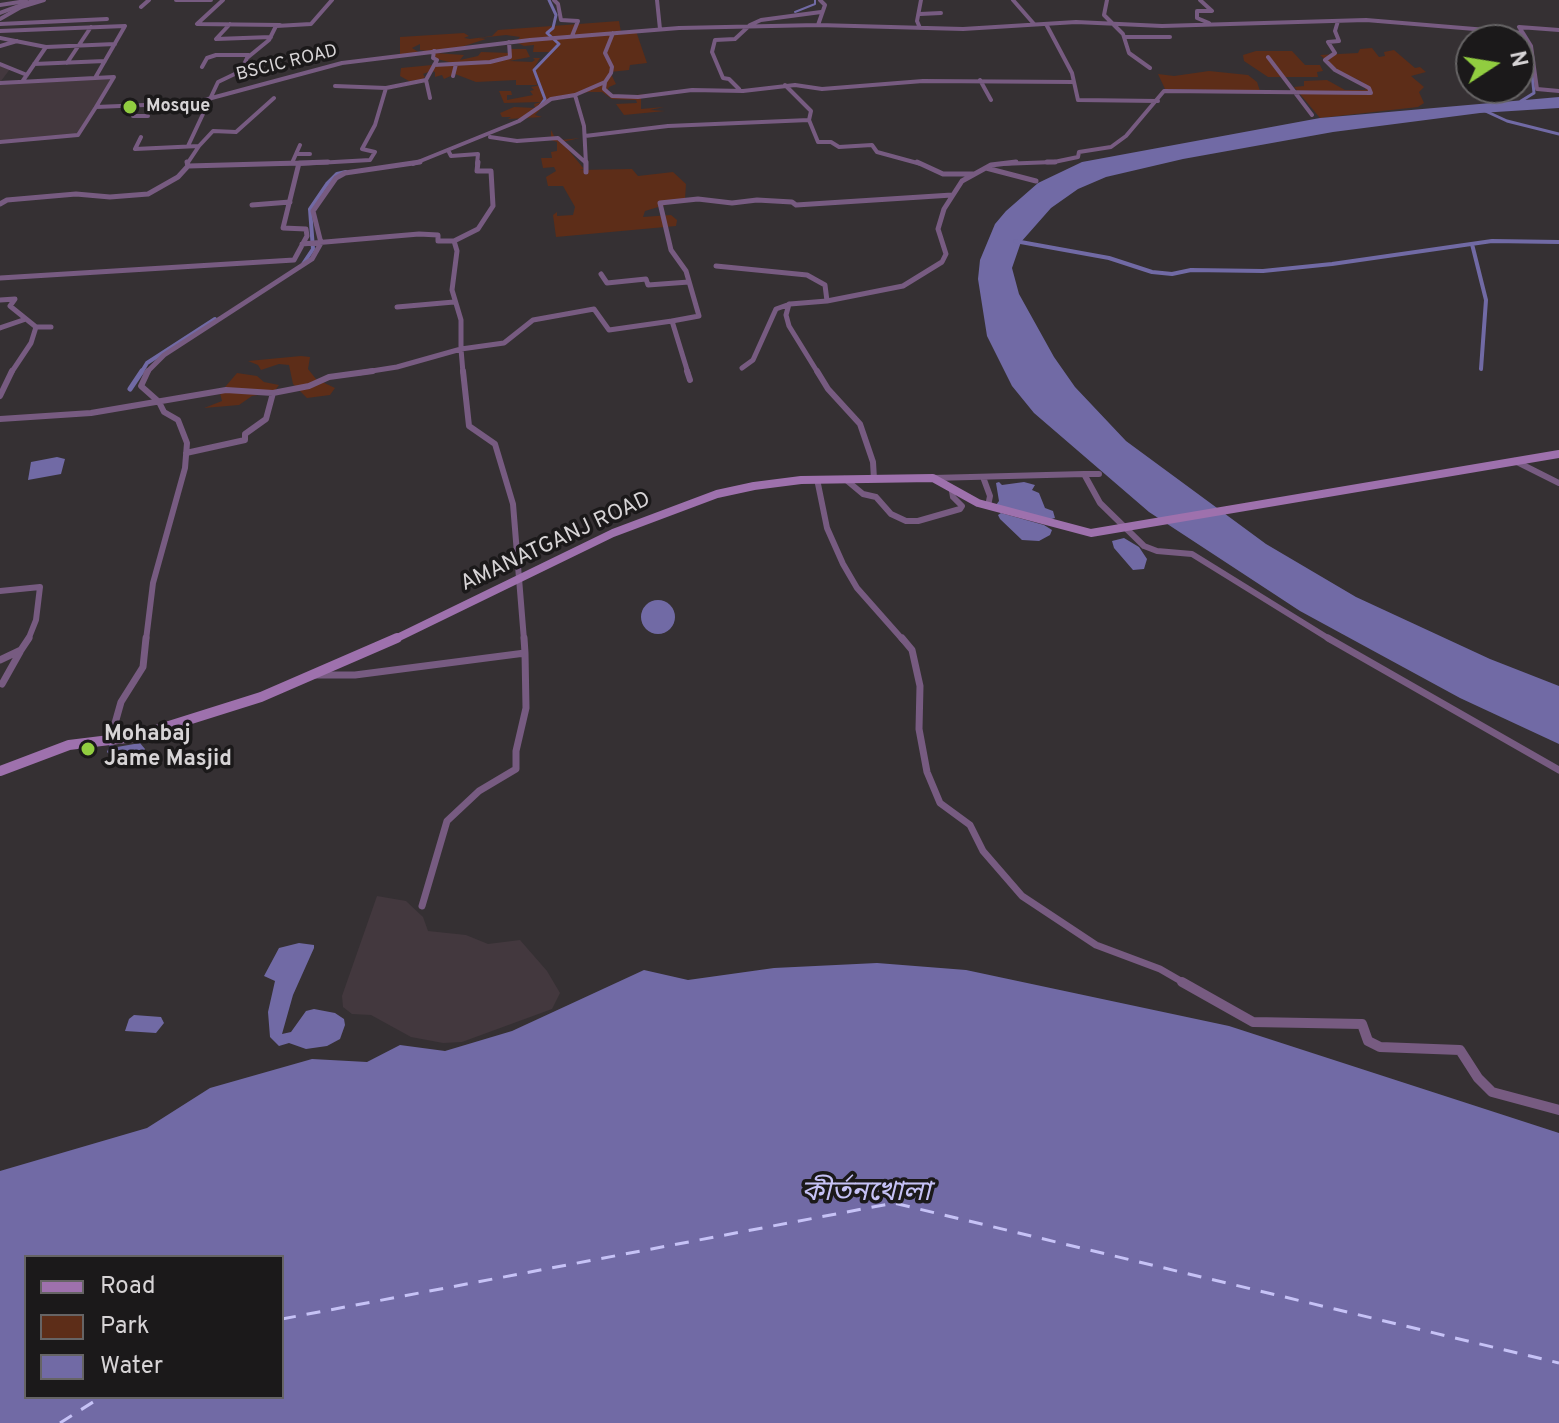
<!DOCTYPE html>
<meta charset="utf-8">
<style>
body{margin:0}
#map{position:relative;width:1559px;height:1423px;overflow:hidden;background:#353033;font-family:Overpass,sans-serif}
canvas{display:block}
.legend{position:absolute;left:24px;top:1255px;width:260px;height:144px;box-sizing:border-box;background:#1b191a;border:2px solid #666465;margin:0;padding:10px 14px;list-style:none;font-size:24px;color:#d7d4d6}
.legend li{display:flex;align-items:center;gap:16px;height:40px}
.legend b{width:40px;border:2px solid #666465}
.north{position:absolute;left:1455px;top:24px;width:80px;height:80px;box-sizing:border-box;background:#1b191a;border:2px solid #666465;border-radius:50%;rotate:78deg;font-size:22px;font-weight:700;line-height:32px;text-align:center;color:#d7d4d6}
.north::after{content:'';display:block;margin:auto;width:28px;height:36px;background:#91cd40;clip-path:polygon(50% 0,100% 100%,50% 72%,0 100%)}
</style>
<div id="map">
<canvas width="1559" height="1423"></canvas>
<ul class="legend">
<li><b style="height:10px;background:#9e71ad"></b>Road</li>
<li><b style="height:22px;background:#5d2d18"></b>Park</li>
<li><b style="height:22px;background:#716aa5"></b>Water</li>
</ul>
<div class="north">N</div>
</div>
<script>
const ctx = document.querySelector('canvas').getContext('2d');
ctx.lineJoin = 'round';
function fillPath(path, color) { ctx.fillStyle = color; ctx.fill(path, 'evenodd'); }
const toPath = rows => new Path2D(rows.map(r => 'M' + r).join(''));
function trace(path, color, width, dash) { ctx.strokeStyle = color; ctx.lineWidth = width; ctx.lineCap = dash ? 'butt' : 'round'; ctx.setLineDash(dash || []); ctx.stroke(path); }
function drawText(font, color, halo, rows, align = 'center') {
  ctx.font = font + ' Overpass,"Noto Sans Bengali",sans-serif'; ctx.lineWidth = 7; ctx.setLineDash([]); ctx.textBaseline = 'middle'; ctx.strokeStyle = halo; ctx.fillStyle = color; for (const [text, x, y, turn = 0] of rows) {
    ctx.save(); ctx.translate(x, y); ctx.rotate((+turn || 0) * Math.PI / 180); ctx.textAlign = isNaN(turn) ? turn : align; if (halo) ctx.strokeText(text, 0, 0); ctx.fillText(text, 0, 0); ctx.restore();
  }
}
const built = toPath([
 [0,65,10,69,1,81,115,77,77,135,0,141],
 [377,896,406,901,423,917,428,931,466,935,488,944,520,940,547,971,560,993,552,1009,462,1042,443,1043,411,1037,371,1015,352,1014,343,1007,342,996]
]);
const green = toPath([
 [619,21,621,32,636,31,647,63,630,65,629,70,610,72,616,84,609,87,606,93,612,96,658,94,641,98,641,109,664,107,650,110,665,111,624,115,616,104,637,103,636,100,612,99,602,92,588,92,548,101,535,115,542,117,508,119,511,117,502,117,500,113,514,107,535,108,534,104,541,102,504,103,499,91,511,91,512,95,507,95,507,100,533,95,530,91,534,90,531,87,540,85,536,75,537,85,516,85,516,80,476,82,455,74,444,79,442,75,435,77,435,72,431,71,423,74,425,77,421,80,409,81,400,76,401,68,453,63,433,58,435,53,464,55,460,60,478,56,481,52,511,53,511,49,526,49,530,57,509,61,532,62,535,60,533,58,540,58,532,71,552,52,533,52,534,45,524,46,516,42,520,37,506,35,479,38,486,39,461,47,427,51,420,50,420,44,412,48,420,53,400,55,400,37,464,33,469,36,464,38,470,39,492,36,498,30],
 [1372,48,1379,57,1385,56,1384,52,1394,50,1415,68,1420,67,1426,72,1411,76,1424,87,1419,92,1424,103,1418,107,1320,118,1294,87,1304,86,1304,81,1327,80,1345,90,1366,90,1361,81,1340,72,1320,55,1358,53,1360,49],
 [1256,51,1292,51,1305,65,1320,65,1323,71,1317,72,1318,77,1268,77,1244,61,1243,55],
 [1209,71,1248,75,1257,82,1260,91,1165,89,1158,74,1174,76],
 [551,130,555,138,562,140,580,138,562,142,584,169,580,170,632,169,638,176,673,172,686,184,685,199,645,211,643,217,671,215,677,220,676,226,556,237,553,215,557,212,557,216,573,215,575,207,563,186,548,186,546,177,556,171,554,167,543,168,541,158,552,158,551,152,557,151,557,142,551,140],
 [301,356,310,357,308,369,316,379,335,388,330,395,307,398,293,384,289,365,279,364,261,370,258,365,248,361],
 [237,373,257,376,264,382,279,385,274,392,252,396,239,405,204,408,222,401,220,393]
]);
const water = toPath([
 [1559,97,1559,108,1480,113,1333,132,1183,159,1106,177,1078,189,1051,208,1021,242,1012,268,1019,294,1054,357,1075,387,1126,441,1266,544,1356,597,1490,659,1559,686,1559,744,1460,698,1300,611,1149,512,1034,413,1012,386,987,336,978,279,980,260,995,224,1006,211,1038,183,1082,162,1320,118],
 [57,457,65,459,61,474,28,480,31,462],
 [999,482,1002,485,1024,482,1035,485,1032,490,1039,493,1045,508,1053,511,1055,518,1048,520,996,505,999,501,996,483],
 [1001,513,1044,525,1052,530,1050,535,1039,541,1022,540,1000,519,998,515],
 [1124,538,1139,547,1147,559,1144,569,1133,570,1114,548,1112,541],
 '641 617a17 17 0 1 1 34 0a17 17 0 1 1-34 0Z',
 [140,743,145,749,143,753,127,767,121,766,107,752,110,744,117,747],
 [299,943,314,945,314,948,293,995,282,1034,291,1032,306,1011,314,1009,335,1013,344,1019,345,1025,340,1039,327,1046,306,1049,289,1043,279,1046,270,1037,268,1012,275,981,264,976,279,948],
 [877,963,966,970,1229,1026,1559,1133,1559,1423,0,1423,0,1171,147,1128,210,1088,312,1059,367,1062,400,1045,445,1051,512,1031,644,970,688,980,774,968],
 [26,1257,282,1257,282,1397,26,1397],
 [134,1015,161,1017,164,1023,156,1033,125,1031,129,1019]
]);
const stream = toPath([
 [795,12,815,4,815,0]
]);
const canalFar2 = toPath([
 [1521,37,1529,44,1534,93,1521,101],
 [540,106,545,99,534,70,559,44,547,33,553,28,556,15,549,0],
 [1481,109,1507,121,1559,134]
]);
const canalFar1 = toPath([
 [1015,241,1109,258,1152,272,1172,274,1191,270,1263,271,1332,264,1492,241,1559,242],
 [1472,244,1486,300,1481,369],
 [303,264,313,249,310,209,327,184,337,174,346,172],
 [141,373,147,363,215,319]
]);
const canal = toPath([
 [130,389,142,371]
]);
const ferry = toPath([
 [282,1319,894,1203,1559,1363],
 [60,1423,101,1397]
]);
const minorFar4 = toPath([
 [176,0,211,0],
 [223,0,197,24,280,25],
 [554,0,558,4,561,20,578,21,572,36],
 [657,0,660,29],
 [1013,0,1034,24],
 [1107,0,1104,15,1123,34,1129,53,1150,68],
 [1200,0,1212,11,1197,11,1197,18,1209,23],
 [0,5,26,1],
 [141,7,149,0],
 [920,14,941,13],
 [0,19,21,7,44,0],
 [0,24,107,19],
 [230,24,216,39,271,37],
 [1046,24,1072,73,1078,100,1158,101],
 [818,25,825,5,820,0],
 [920,28,917,21,921,0],
 [0,31,125,26],
 [1523,33,1531,46,1537,89,1559,91],
 [1124,37,1170,37],
 [0,38,46,47,115,44],
 [0,46,17,41],
 [1268,57,1312,115],
 [67,63,91,27],
 [0,64,27,75],
 [34,64,105,61],
 [434,65,490,62,510,57,509,42],
 [202,67,207,58,216,55,249,55],
 [453,76,456,64],
 [95,78,125,26],
 [426,80,430,98],
 [980,80,991,100],
 [22,82,46,47],
 [605,82,604,89,612,96,638,97,692,90,743,91,795,85,822,89,923,81,1073,82],
 [0,83,114,77,96,107],
 [785,85,811,111,809,120,818,142,831,142,839,147,872,145,877,152,921,164],
 [335,86,386,88],
 [739,89,729,79,723,78,712,52,715,40,735,39,750,25,761,20,821,12],
 [138,105,133,116,148,116],
 [585,136,668,126,809,120],
 [141,137,135,149,199,146,187,164],
 [490,137,517,141,558,138,585,162],
 [0,142,78,135,96,107,193,103,342,63,530,40,679,28,818,25,963,29,1076,22,1162,26,1366,20,1523,33,1519,27,1559,30],
 [188,146,218,82,241,71,247,58,269,40,276,26,311,24,332,0],
 [199,146,213,131,236,132,274,98],
 [449,152,451,156,478,154,477,164],
 [296,154,310,154],
 [292,163,300,145],
 [270,164,299,163],
 [299,164,370,160,375,152,362,149,375,125,386,88,426,80,437,60,433,58,434,51],
 [413,164,519,121,551,99,575,95],
 [586,164,584,126,575,95,605,82,611,73,612,67,605,53,613,33],
 [1000,164,1054,162,1078,157,1079,152,1111,147,1126,136,1164,91,1371,93,1369,88,1335,70,1325,60,1335,53,1328,42,1339,41,1335,31,1338,21]
]);
const minorFar3 = toPath([
 [187,162,188,166,299,163],
 [586,162,586,172],
 [917,162,943,174,973,174],
 [1047,162,1055,162],
 [986,168,1036,181],
 [0,204,7,200,76,194,110,197,148,194,178,177,188,166],
 [252,205,290,202],
 [302,244,419,234,438,235,438,241,454,241],
 [716,266,807,275,825,285,827,301],
 [601,274,607,283,646,279,648,285,689,282],
 [0,278,294,260,307,236,306,229,283,228,299,163,328,162],
 [0,300,15,299,10,306,36,327,31,343,11,373],
 [789,304,786,315,789,326,818,373],
 [397,307,454,302],
 [36,327,51,327],
 [0,328,26,319],
 [742,368,753,360,776,309,790,304,827,301,903,286,942,262,946,254,938,229,944,209,962,181,991,165,1016,162],
 [146,373,164,355,312,259,321,243,313,211,336,178,345,173,420,162],
 [359,373,397,367,461,349,461,320,452,290,457,251,454,241,478,229,493,206,491,171,477,171,478,162],
 [463,373,461,349,504,343,533,320,594,309,609,330,672,321],
 [688,373,672,321,699,316,686,271,671,250,660,203,698,199,732,203,757,200,792,202,796,205,952,195]
]);
const minorFar2 = toPath([
 [463,371,469,426,495,444,513,504,524,640],
 [687,371,690,380],
 [817,371,828,389,860,424,873,462,874,479],
 [0,396,12,371],
 [0,419,91,413,226,390,273,393,309,386,329,377,373,371],
 [186,453,245,440,245,434,266,419,273,393],
 [1515,461,1559,483],
 [1084,474,1099,474],
 [983,477,990,496,988,506],
 [933,478,1084,474,1100,503,1144,546,1157,551,1192,554,1331,640],
 [817,479,827,528,843,564,857,588,903,640],
 [845,479,863,494,876,497,891,514,906,521,918,521,960,509,962,506,953,497,952,491],
 [0,591,40,587,36,620,28,640],
 [146,640,153,583,185,468,187,443,178,420,164,412,159,402,141,386,148,371]
]);
const minorFar1 = toPath([
 [902,638,912,650,920,686,919,729,927,772,940,803,970,825,983,851,1022,896,1096,945,1160,969,1186,984],
 [1328,638,1559,770],
 [0,660,21,650,29,638],
 [315,675,355,675,525,653,524,638],
 [2,684,20,652],
 [110,741,121,702,143,667,146,638],
 [422,906,447,821,479,791,516,769,516,751,526,708,525,653]
]);
const minor = toPath([
 [1182,982,1253,1022,1362,1024,1368,1041,1380,1047,1460,1050,1478,1078,1492,1092,1559,1110]
]);
const tertiary = toPath([
 [0,13,35,0]
]);
const secondaryFar1 = toPath([
 [393,640,613,533,717,494,754,486,801,480,933,478,978,503,1091,533,1559,454]
]);
const secondary = toPath([
 [0,771,69,745,134,737,261,697,397,638]
]);
const markers = [
 [130,107,8,"#91cd40"],
 [88,749,8,"#91cd40"]
];
const farStreetnames = [
 ["BSCIC ROAD",287,64,-14]
];
const farPoinames = [
 ["Mosque",146,107]
];
const streetNames = [
 ["AMANATGANJ ROAD",556,543,-25]
];
const poiNames = [
 ["Mohabaj",104,736],
 ["Jame Masjid",104,761]
];
const nearWaternames = [
 ["কীর্তনখোলা",866,1194]
];
fillPath(built, '#43383e');
fillPath(green, '#5d2d18');
fillPath(water, '#716aa5');
trace(stream, '#716aa5', 2);
trace(canalFar2, '#716aa5', 3);
trace(canalFar1, '#716aa5', 4);
trace(canal, '#716aa5', 5);
trace(ferry, '#c6c2f6', 3, [14, 11]);
trace(minorFar4, '#775b81', 4);
trace(minorFar3, '#775b81', 5);
trace(minorFar2, '#775b81', 6);
trace(minorFar1, '#775b81', 7);
trace(minor, '#775b81', 10);
trace(tertiary, '#775b81', 4);
trace(secondaryFar1, '#9e71ad', 8);
trace(secondary, '#9e71ad', 10);
for (const [x, y, r, color] of markers) { const dot = new Path2D(); dot.arc(x, y, r, 0, 2 * Math.PI); ctx.fillStyle = color; ctx.fill(dot); trace(dot, '#1b191a', 3); }
drawText('18px', '#d7d4d6', '#1b191a', farStreetnames);
drawText('bold 18px', '#d7d4d6', '#1b191a', farPoinames, 'left');
drawText('22px', '#d7d4d6', '#1b191a', streetNames);
drawText('bold 22px', '#d7d4d6', '#1b191a', poiNames, 'left');
drawText('italic 28px', '#c6c2f6', '#1b191a', nearWaternames);
</script>
